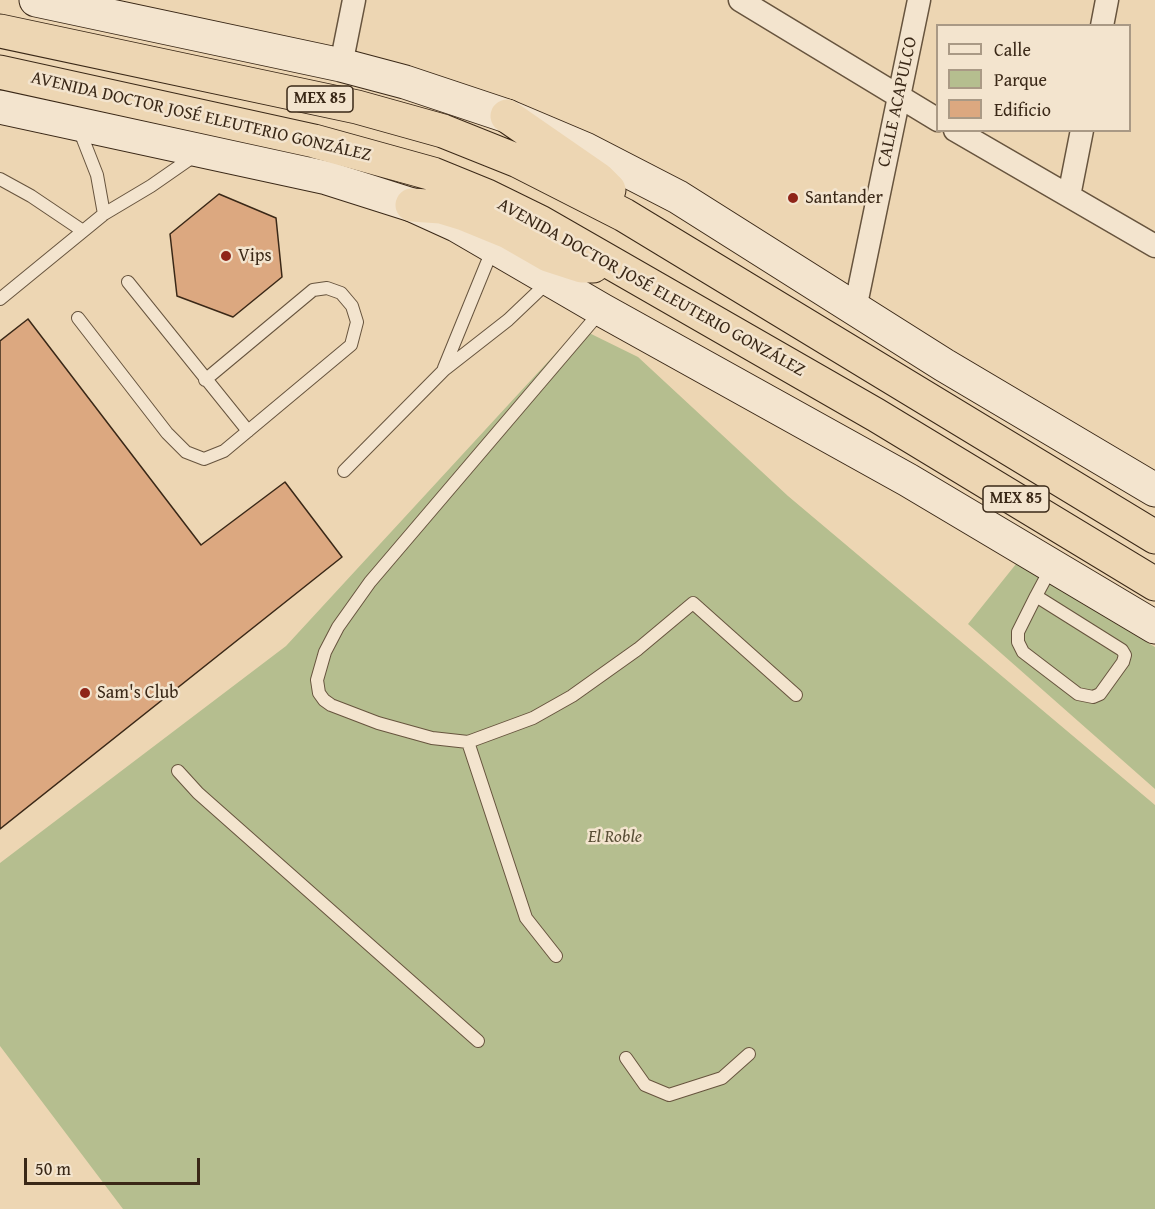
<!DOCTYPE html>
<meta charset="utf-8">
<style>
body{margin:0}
#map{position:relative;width:1155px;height:1209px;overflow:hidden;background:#edd6b3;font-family:"Gentium Book Plus",serif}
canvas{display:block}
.legend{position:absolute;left:936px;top:24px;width:195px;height:108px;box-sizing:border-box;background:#f3e4ce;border:2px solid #a99985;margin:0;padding:8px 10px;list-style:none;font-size:18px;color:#3a2817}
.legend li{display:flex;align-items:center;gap:12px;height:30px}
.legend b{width:30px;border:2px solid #a99985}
.scale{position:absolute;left:24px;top:1158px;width:176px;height:27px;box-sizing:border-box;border:3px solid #3a2817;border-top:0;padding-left:8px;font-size:18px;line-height:21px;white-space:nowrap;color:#3a2817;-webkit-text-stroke:4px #f3e4ce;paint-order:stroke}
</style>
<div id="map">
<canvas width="1155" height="1209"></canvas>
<ul class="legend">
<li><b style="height:8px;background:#f3e4ce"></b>Calle</li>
<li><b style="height:16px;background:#b5be8f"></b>Parque</li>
<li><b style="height:16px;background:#dca880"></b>Edificio</li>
</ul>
<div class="scale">50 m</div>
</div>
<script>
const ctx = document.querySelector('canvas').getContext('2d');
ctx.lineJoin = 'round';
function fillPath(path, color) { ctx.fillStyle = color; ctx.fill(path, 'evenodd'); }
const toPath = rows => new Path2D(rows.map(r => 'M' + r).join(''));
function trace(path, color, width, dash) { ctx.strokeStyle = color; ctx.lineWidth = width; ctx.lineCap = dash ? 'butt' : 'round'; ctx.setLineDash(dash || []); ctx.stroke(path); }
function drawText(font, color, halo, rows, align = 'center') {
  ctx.font = font + ' "Gentium Book Plus",serif'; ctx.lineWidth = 5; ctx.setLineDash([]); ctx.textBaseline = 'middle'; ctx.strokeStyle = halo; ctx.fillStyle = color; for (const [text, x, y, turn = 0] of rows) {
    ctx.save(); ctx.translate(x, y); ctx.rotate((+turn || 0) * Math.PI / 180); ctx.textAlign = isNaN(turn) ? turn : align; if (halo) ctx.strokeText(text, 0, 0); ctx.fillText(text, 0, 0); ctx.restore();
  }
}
const green = toPath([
 [579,328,638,357,788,496,1155,805,1155,1209,123,1209,0,1046,0,863,286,646],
 [1016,564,1155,647,1155,789,968,624]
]);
const building = toPath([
 [219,194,276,218,282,277,233,317,177,296,170,234,219,194],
 [28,319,201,545,285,482,342,557,0,829,0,341,28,319]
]);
const lane = toPath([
 [79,129,97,175,104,214],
 [0,179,31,196,83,231],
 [128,282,248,431],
 [0,299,104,214,151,186,197,154],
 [601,311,370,582,338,627,325,652,317,680,319,693,324,700,331,705,378,723,432,738,468,742,533,718,572,696,638,649,693,603,796,695],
 [78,318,167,433,186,452,204,459,224,451,351,345,357,322,352,306,341,293,327,288,313,290,205,380],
 [444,368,493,248],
 [344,471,444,370,508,320,548,282],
 [1036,596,1122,650,1125,655,1123,662,1100,694,1093,697,1078,694,1023,652,1018,642,1018,632,1036,596],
 [1036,596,1052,566],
 [468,742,526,918,556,956],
 [178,771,198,793,478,1041],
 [626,1058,645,1085,669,1095,722,1078,749,1054]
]);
const street = toPath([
 [740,0,938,120],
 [1102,26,1107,0],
 [341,65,354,0],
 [955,130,1155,246],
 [1069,196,1082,130],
 [855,309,919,0]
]);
const secondary = toPath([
 [36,0,341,65,405,82,507,116,585,149,678,197,944,365,1155,490],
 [0,107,327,178,412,205,456,225,602,310,908,480,1155,627]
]);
const highway = toPath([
 [0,31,357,107,443,131,518,161,624,215,1155,537],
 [0,72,314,141,433,174,487,196,540,222,876,415,1155,584],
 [507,116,598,179,609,190],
 [412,205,441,207,464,214,508,232,548,255,582,266,593,266]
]);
const markers = [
 [793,198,6,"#8f2418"],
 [226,256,6,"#8f2418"],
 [85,693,6,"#8f2418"]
];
const shields = [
 [320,99,66],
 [1016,499,66]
];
const shieldNames = [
 ["MEX 85",320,99],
 ["MEX 85",1016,499]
];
const streetNames = [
 ["CALLE ACAPULCO",898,102,-78],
 ["AVENIDA DOCTOR JOSÉ ELEUTERIO GONZÁLEZ",201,117,13],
 ["AVENIDA DOCTOR JOSÉ ELEUTERIO GONZÁLEZ",651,288,29]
];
const poiNames = [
 ["Santander",805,198],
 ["Vips",238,256],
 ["Sam's Club",97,693]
];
const parkNames = [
 ["El Roble",615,837]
];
fillPath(green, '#b5be8f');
fillPath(building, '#dca880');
trace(building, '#3a2817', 1.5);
trace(lane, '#67543e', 14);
trace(street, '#67543e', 25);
trace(secondary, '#3a2817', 35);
trace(highway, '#3a2817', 35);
trace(lane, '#f3e4ce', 12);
trace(street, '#f3e4ce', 22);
trace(secondary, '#f3e4ce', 33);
trace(highway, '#edd6b3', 33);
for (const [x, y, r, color] of markers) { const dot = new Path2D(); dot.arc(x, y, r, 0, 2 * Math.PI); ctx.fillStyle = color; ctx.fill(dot); trace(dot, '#f3e4ce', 2); }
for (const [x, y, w] of shields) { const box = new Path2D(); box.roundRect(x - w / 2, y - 13, w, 26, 4.5); ctx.fillStyle = '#f3e4ce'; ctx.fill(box); trace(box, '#3a2817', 1.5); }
drawText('bold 16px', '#3a2817', null, shieldNames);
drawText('18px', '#3a2817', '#f3e4ce', streetNames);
drawText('18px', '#3a2817', '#f3e4ce', poiNames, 'left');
drawText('italic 18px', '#594e35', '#f3e4ce', parkNames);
</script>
